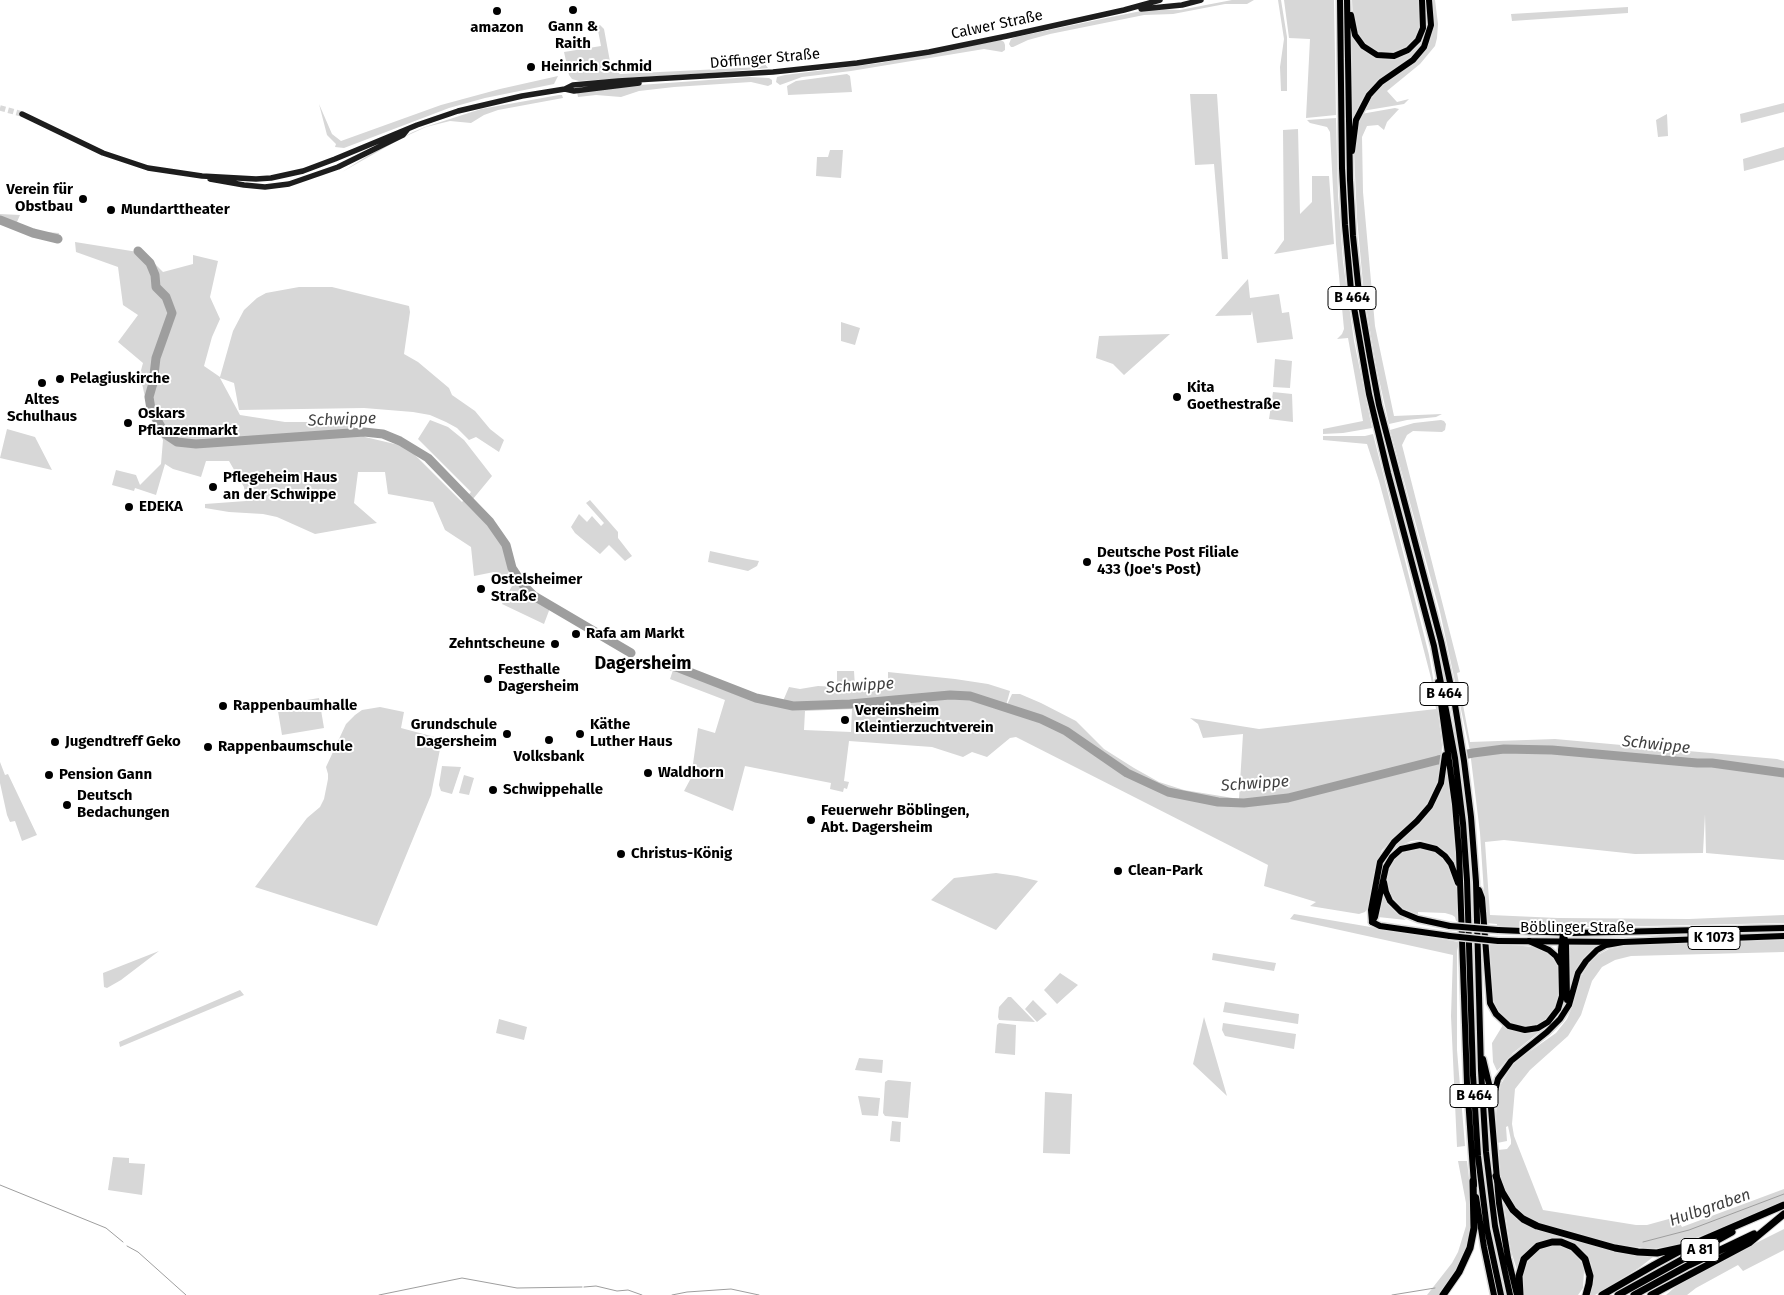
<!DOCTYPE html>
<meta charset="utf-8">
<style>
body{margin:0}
canvas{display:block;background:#fff}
</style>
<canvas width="1784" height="1295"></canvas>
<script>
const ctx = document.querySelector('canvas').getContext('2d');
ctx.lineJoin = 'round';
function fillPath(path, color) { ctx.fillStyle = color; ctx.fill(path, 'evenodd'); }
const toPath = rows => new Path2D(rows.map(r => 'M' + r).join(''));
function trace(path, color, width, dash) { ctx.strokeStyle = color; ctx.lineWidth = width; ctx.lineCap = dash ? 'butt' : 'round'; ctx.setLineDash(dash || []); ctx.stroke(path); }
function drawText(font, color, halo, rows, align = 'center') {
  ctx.font = font + ' "Fira Sans",sans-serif'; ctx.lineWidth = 4; ctx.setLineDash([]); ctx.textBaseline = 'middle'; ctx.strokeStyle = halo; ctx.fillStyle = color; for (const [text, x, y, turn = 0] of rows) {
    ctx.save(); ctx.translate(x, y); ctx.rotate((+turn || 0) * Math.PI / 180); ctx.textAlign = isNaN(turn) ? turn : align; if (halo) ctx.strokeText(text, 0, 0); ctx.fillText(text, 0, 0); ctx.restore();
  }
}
const green = toPath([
 [1232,0,1254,0,1247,4,1225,4,1173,14,1144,15,1050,34,1028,40,1013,47,1011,47,1009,44,1011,39,1016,37,1111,17,1151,9,1180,10],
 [1278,0,1281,0,1287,37,1287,91,1281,91,1280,67,1284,39],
 [1284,0,1334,0,1336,115,1306,118,1310,39,1289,38],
 [1352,0,1420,0,1421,29,1412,44,1395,54,1378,53,1366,47,1357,35,1353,21],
 [1425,0,1427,0,1428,25,1420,49,1414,55,1383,77,1372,87,1361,101,1353,118,1351,35,1362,49,1374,56,1386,59,1397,58,1406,54,1419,44,1426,30,1427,17],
 [1432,0,1435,0,1438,24,1437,38,1435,46,1420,64,1387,91,1397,102,1409,99,1404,104,1362,111,1378,88,1422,53,1430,40,1432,32],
 [1628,7,1628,13,1512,21,1511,14],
 [597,25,600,25,604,29,611,67,620,74,760,67,765,64,768,68,724,72,579,81,572,79,569,75,564,52,601,46],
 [1001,40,1004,42,1005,45,1005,50,1002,52,984,49,851,71,802,77,780,85,776,82,777,77,785,75,880,63],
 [847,74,850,76,852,92,788,95,787,86,796,81],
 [558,76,554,84,485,98,449,108,344,148,335,147,336,144,327,135,319,104,332,134,341,141,441,105,500,89],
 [750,77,769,78,772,80,772,84,768,86,751,82,674,87,639,91,621,97,596,95,578,97,577,92,640,85],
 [1190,94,1217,94,1228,259,1222,259,1214,164,1195,165],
 [559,95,562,95,563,98,498,110,484,115,471,123,450,121,426,127,402,138,342,172,369,155,413,132,425,127,481,109],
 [1784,103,1784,112,1741,123,1740,114],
 [1395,108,1399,109,1387,122,1384,130,1378,125,1367,126,1362,137,1363,192,1375,326,1394,416,1442,414,1436,417,1407,420,1389,424,1376,366,1364,295,1357,218,1354,153,1355,135,1361,114],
 [1667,114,1668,136,1658,137,1656,120],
 [1336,118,1338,195,1343,262,1354,341,1372,428,1343,433,1323,434,1323,429,1363,421,1348,338,1337,339,1342,334,1344,329,1336,244,1330,132,1327,127,1310,123,1307,120],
 [1298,129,1300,214,1312,202,1312,176,1329,176,1334,244,1274,254,1284,240,1283,130],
 [1784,147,1784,160,1744,171,1743,159],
 [830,150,843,150,841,178,816,176,817,157,828,157],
 [0,214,20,215,17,222,32,231,59,233,57,241,35,236,0,222],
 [75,242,144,253,163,272,193,264,193,255,218,261,210,297,220,319,212,337,204,366,220,377,233,331,244,310,257,298,266,293,299,287,332,287,409,306,410,312,404,354,418,362,449,388,452,395,475,411,490,429,504,440,499,452,476,437,469,440,457,428,446,422,430,415,413,412,364,408,239,410,234,383,220,378,240,415,285,422,349,422,365,437,399,445,412,452,462,502,471,492,418,439,430,420,448,427,464,440,492,476,473,499,507,540,512,556,513,568,528,596,550,608,544,624,502,604,512,586,494,572,474,576,471,547,445,530,433,502,388,494,385,472,358,472,354,503,377,523,315,534,277,517,263,514,229,512,205,508,205,504,246,501,244,487,229,461,206,461,201,477,173,469,165,464,156,495,135,488,134,491,112,485,116,470,136,475,140,485,161,464,163,440,149,416,140,374,143,363,118,342,138,315,123,305,118,267,76,252],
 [1248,279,1250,298,1279,294,1282,313,1289,312,1293,339,1257,343,1252,311,1251,315,1215,316],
 [841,322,860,328,855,345,841,341],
 [1170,334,1124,375,1113,364,1096,358,1099,336],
 [1275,359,1292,361,1290,388,1273,387],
 [1273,392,1292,394,1293,422,1269,419],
 [1441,420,1444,421,1446,424,1445,430,1442,432,1413,431,1407,435,1402,445,1460,672,1457,673,1470,742,1555,739,1777,759,1784,761,1784,860,1706,853,1705,814,1703,853,1635,854,1504,840,1485,842,1490,915,1558,918,1689,919,1784,915,1784,923,1604,927,1534,927,1533,928,1497,926,1497,924,1486,923,1480,833,1470,751,1440,612,1390,430,1414,423],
 [7,429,35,437,52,470,0,458],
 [1373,434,1429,655,1436,695,1442,745,1441,775,1435,790,1425,809,1382,850,1375,866,1368,908,1365,912,1359,914,1310,906,1316,902,1264,886,1268,865,1016,737,1010,738,987,757,972,752,963,757,932,747,849,741,844,781,849,782,847,789,844,788,843,792,830,789,831,783,745,766,733,811,684,791,691,778,698,728,715,733,725,700,670,679,675,664,753,695,783,701,789,687,800,689,818,686,837,687,837,671,854,671,855,687,888,687,888,672,955,679,988,684,1010,691,1005,709,1012,694,1020,694,1041,703,1076,721,1104,749,1134,768,1159,782,1184,790,1239,799,1243,734,1203,738,1198,724,1190,718,1259,729,1436,709,1431,678,1408,589,1379,481,1367,444,1323,440,1323,436,1365,436],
 [852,709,851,732,804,730,805,711],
 [590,500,618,532,618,538,632,556,625,561,609,545,600,554,575,533,571,527,579,514,587,522,592,516,601,526,604,523,586,503],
 [710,551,747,559,759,561,757,566,748,571,708,562],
 [319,698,324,728,282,735,277,705],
 [380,707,404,712,401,728,442,739,431,795,377,926,255,887,307,818,320,807,324,799,328,779,328,774,326,767,346,724,355,715,362,710],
 [0,762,5,775,8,774,37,835,22,841,15,821,10,822,7,815,0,783],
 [442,766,461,767,452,794,441,791,439,785],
 [1446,774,1448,774,1450,789,1456,864,1449,854,1438,846,1419,840,1411,841,1396,848,1390,854,1382,867,1380,880,1383,861,1398,841,1422,821,1433,807],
 [464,775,474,778,469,795,459,793],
 [1417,848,1430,849,1446,859,1455,877,1459,921,1456,921,1455,917,1452,915,1445,913,1418,912,1418,915,1422,917,1436,920,1418,917,1400,908,1401,907,1391,895,1386,878,1392,862,1403,852],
 [996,873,1017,876,1038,881,996,930,931,900,954,878],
 [1382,894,1395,912,1406,920,1378,917],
 [1294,914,1459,942,1457,951,1457,1050,1465,1146,1457,1147,1451,1016,1453,955,1290,919],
 [1784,931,1784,934,1639,938,1660,935],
 [1784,940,1784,952,1631,956,1615,960,1602,967,1592,981,1581,1015,1568,1036,1530,1070,1515,1089,1512,1124,1514,1136,1543,1210,1636,1225,1647,1225,1676,1217,1682,1227,1784,1189,1784,1205,1677,1245,1652,1249,1619,1245,1553,1229,1530,1220,1521,1213,1515,1207,1503,1187,1501,1179,1498,1150,1507,1149,1511,1144,1511,1140,1508,1126,1506,1127,1507,1141,1497,1143,1496,1117,1497,1096,1501,1084,1512,1066,1519,1059,1556,1033,1567,1019,1573,1005,1581,977,1588,965,1596,956,1609,949,1634,944],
 [1498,944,1535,947,1552,954,1557,964,1559,997,1555,1007,1546,1019,1541,1023,1532,1027,1523,1027,1514,1026,1501,1017,1492,1000,1487,945,1498,945],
 [1568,945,1600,945,1595,950,1570,992],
 [159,951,121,980,107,988,104,987,103,973],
 [1213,953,1276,963,1274,971,1212,960],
 [1060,973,1078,985,1057,1004,1044,990],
 [240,990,244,995,120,1047,119,1042],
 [1008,997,1011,997,1035,1022,999,1020,998,1017,999,1007],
 [1033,1000,1047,1014,1037,1022,1025,1009],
 [1225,1002,1299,1014,1298,1024,1223,1012],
 [1204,1017,1227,1096,1193,1064],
 [499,1019,527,1027,524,1040,496,1033],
 [999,1023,1016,1025,1015,1055,995,1053,997,1025],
 [1223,1023,1296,1034,1294,1049,1225,1036,1222,1030],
 [1503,1025,1511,1029,1548,1025,1513,1053,1497,1071,1493,1062,1492,1043],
 [859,1058,883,1060,882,1073,855,1070],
 [888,1080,911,1082,908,1118,885,1116,883,1113,885,1082],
 [1045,1092,1072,1094,1070,1154,1043,1153],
 [858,1096,880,1098,878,1116,862,1115],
 [892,1121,901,1122,900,1142,890,1141],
 [113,1157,129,1158,129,1163,145,1164,142,1195,108,1190],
 [1458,1161,1467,1161,1471,1195,1471,1236,1466,1253,1448,1283,1439,1295,1427,1295,1452,1263,1458,1252,1466,1226,1466,1203],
 [1503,1199,1520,1219,1652,1255,1653,1257,1639,1268,1595,1295,1589,1295,1592,1287,1593,1276,1591,1263,1580,1248,1566,1240,1548,1239,1534,1245,1522,1257,1517,1270,1511,1251],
 [1784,1229,1784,1250,1743,1271,1738,1265,1696,1288,1687,1295,1666,1295,1681,1282,1748,1247],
 [1556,1245,1561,1245,1573,1252,1583,1264,1584,1271,1583,1288,1578,1295,1524,1295,1523,1273,1529,1259,1541,1248]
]);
const stream = toPath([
 [0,1185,106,1228,123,1242],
 [1643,1242,1689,1230,1784,1194],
 [127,1246,138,1252,186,1295],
 [584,1287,596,1286,617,1291,628,1290,642,1295],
 [379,1295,462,1278,517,1288,582,1287],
 [672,1295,687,1292,731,1289,759,1295],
 [1392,1295,1435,1288]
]);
const river = toPath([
 [0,220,33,233,58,239],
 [138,251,150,263,155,275,156,287,166,297,172,313,156,358,153,383,149,397,151,409,165,434,177,442,196,444,364,432,383,434,400,441,428,458,490,522,506,545,512,568,524,586,534,596,631,653],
 [663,664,679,668,756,698,793,706,850,704,950,695,970,696,1041,719,1066,731,1127,773,1168,792,1218,802,1244,803,1288,798,1438,760,1473,753,1504,749,1552,750,1697,763,1712,763,1784,773]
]);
const secondaryTunnel = toPath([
 [0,108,22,114]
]);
const secondary = toPath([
 [1141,9,1182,5,1201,0],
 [565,89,574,91,639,83],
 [22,114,103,153,148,168,202,176,256,179,271,178,303,171,335,159,417,125,458,111,522,96,565,89,573,85,618,81,773,72,857,63,929,52,1007,36,1124,10,1160,0],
 [210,179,244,185,265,187,289,184,338,167,403,135,407,130]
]);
const primary = toPath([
 [1372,922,1380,926,1450,936],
 [1498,930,1572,933,1784,928],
 [1498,941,1623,942,1784,936]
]);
const trunk = toPath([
 [1340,0,1342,168,1345,225,1351,290,1369,394,1388,473,1434,646,1455,758,1463,823,1467,880,1473,1075,1478,1156,1487,1229,1501,1295],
 [1347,0,1350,180,1353,236,1359,293,1370,357,1379,405,1441,641,1455,705,1464,761,1471,817,1476,882,1481,1070,1486,1152,1495,1226,1510,1295],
 [1351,15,1355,35,1363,46,1377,55,1394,56,1408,50,1418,40,1423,28,1422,0],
 [1352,151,1356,120,1369,95,1381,82,1413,60,1424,47,1431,25,1429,0],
 [1438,682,1455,804,1459,852,1467,1083,1474,1185],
 [1384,882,1386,892,1390,901,1401,912,1418,919,1450,926],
 [1479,890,1482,898,1490,1003,1496,1014,1509,1026,1525,1030,1538,1028,1548,1022,1558,1009,1562,996,1561,950,1563,933],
 [1372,922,1371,910,1380,862,1394,842,1417,821,1430,806,1441,783,1445,755],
 [1372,922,1375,917,1386,867,1392,857,1401,849,1420,845,1436,849,1445,856,1451,864,1458,883],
 [1563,933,1566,943,1567,1000],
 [1529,941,1549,950,1556,956,1560,963],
 [1483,1059,1489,1084,1499,1203,1508,1258,1517,1295],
 [1492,1103,1498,1079,1511,1061,1547,1032,1560,1019,1569,1005,1578,973,1586,961,1597,950,1606,945,1623,942],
 [1476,1197,1484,1247,1494,1295]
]);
const motorway = toPath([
 [1496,1176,1502,1192,1513,1210,1523,1219,1537,1226,1615,1248,1638,1252,1657,1253,1689,1246],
 [1443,1295,1459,1272,1470,1248,1474,1228,1473,1181],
 [1520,1295,1519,1276,1524,1259,1538,1246,1552,1242,1561,1242,1573,1247,1585,1259,1590,1276,1589,1284,1586,1295],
 [1602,1295,1654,1265,1689,1246,1784,1205],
 [1618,1295,1732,1232],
 [1634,1295,1689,1265,1754,1234],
 [1651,1295,1749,1243,1784,1214]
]);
const primaryBridge = toPath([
 [1450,926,1498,930],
 [1450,936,1498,941]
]);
const markers = [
 [573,10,5,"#000"],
 [497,11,5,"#000"],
 [531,67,5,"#000"],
 [83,199,5,"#000"],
 [111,210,5,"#000"],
 [60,379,5,"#000"],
 [42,383,5,"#000"],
 [1177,397,5,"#000"],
 [128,423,5,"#000"],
 [213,487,5,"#000"],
 [129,507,5,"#000"],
 [1087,562,5,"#000"],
 [481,589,5,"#000"],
 [576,634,5,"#000"],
 [555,644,5,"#000"],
 [488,679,5,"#000"],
 [223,706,5,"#000"],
 [845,720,5,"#000"],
 [507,734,5,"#000"],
 [580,734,5,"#000"],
 [549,740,5,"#000"],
 [55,742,5,"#000"],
 [208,747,5,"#000"],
 [648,773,5,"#000"],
 [49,775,5,"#000"],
 [493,790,5,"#000"],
 [67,805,5,"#000"],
 [811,820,5,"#000"],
 [621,854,5,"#000"],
 [1118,871,5,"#000"]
];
const shields = [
 [1352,298,48],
 [1444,694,48],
 [1714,938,52],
 [1474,1096,48],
 [1700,1250,38]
];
const shieldNames = [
 ["B 464",1352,298],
 ["B 464",1444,694],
 ["K 1073",1714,938],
 ["B 464",1474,1096],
 ["A 81",1700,1250]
];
const streetNames = [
 ["Calwer Straße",997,25,-12],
 ["Döffinger Straße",765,59,-5],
 ["Böblinger Straße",1577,928]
];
const poiNames = [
 ["Gann &",573,27,"center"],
 ["Raith",573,44,"center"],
 ["amazon",497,28,"center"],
 ["Heinrich Schmid",541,67],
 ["Verein für",73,190,"right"],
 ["Obstbau",73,207,"right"],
 ["Mundarttheater",121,210],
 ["Pelagiuskirche",70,379],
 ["Kita",1187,388],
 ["Goethestraße",1187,405],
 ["Altes",42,400,"center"],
 ["Schulhaus",42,417,"center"],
 ["Oskars",138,414],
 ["Pflanzenmarkt",138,431],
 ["Pflegeheim Haus",223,478],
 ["an der Schwippe",223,495],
 ["EDEKA",139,507],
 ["Deutsche Post Filiale",1097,553],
 ["433 (Joe's Post)",1097,570],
 ["Ostelsheimer",491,580],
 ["Straße",491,597],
 ["Rafa am Markt",586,634],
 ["Zehntscheune",545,644,"right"],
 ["Festhalle",498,670],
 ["Dagersheim",498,687],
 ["Rappenbaumhalle",233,706],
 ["Vereinsheim",855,711],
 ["Kleintierzuchtverein",855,728],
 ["Grundschule",497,725,"right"],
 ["Dagersheim",497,742,"right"],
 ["Käthe",590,725],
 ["Luther Haus",590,742],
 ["Jugendtreff Geko",65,742],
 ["Rappenbaumschule",218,747],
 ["Volksbank",549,757,"center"],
 ["Waldhorn",658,773],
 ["Pension Gann",59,775],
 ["Schwippehalle",503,790],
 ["Deutsch",77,796],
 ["Bedachungen",77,813],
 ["Feuerwehr Böblingen,",821,811],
 ["Abt. Dagersheim",821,828],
 ["Christus-König",631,854],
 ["Clean-Park",1128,871]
];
const waterNames = [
 ["Schwippe",342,420,-2],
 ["Schwippe",860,686,-4],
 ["Schwippe",1656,745,6],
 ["Schwippe",1255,784,-4],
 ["Hulbgraben",1710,1208,-19]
];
const quarterNames = [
 ["Dagersheim",643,664]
];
fillPath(green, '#d7d7d7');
trace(stream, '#9e9e9e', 1);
trace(river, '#9e9e9e', 9);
trace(secondaryTunnel, '#d9d9d9', 5.5, [5.5, 3]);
trace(primary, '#dbdbdb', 9);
trace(trunk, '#dbdbdb', 9);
trace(motorway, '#dbdbdb', 9);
trace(secondary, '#1d1d1d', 5.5);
trace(primary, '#000', 6);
trace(trunk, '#000', 6);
trace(motorway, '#000', 7);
trace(primaryBridge, '#dbdbdb', 9, []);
trace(primaryBridge, '#000', 6);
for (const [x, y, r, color] of markers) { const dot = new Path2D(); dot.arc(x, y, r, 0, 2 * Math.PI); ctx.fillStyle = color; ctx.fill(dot); trace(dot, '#fff', 2); }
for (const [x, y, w] of shields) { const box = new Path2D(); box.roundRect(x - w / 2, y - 11.5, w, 23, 4); ctx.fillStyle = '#fff'; ctx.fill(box); trace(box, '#000', 1); }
drawText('bold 14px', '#000', null, shieldNames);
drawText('15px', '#000', '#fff', streetNames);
drawText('bold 15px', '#000', '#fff', poiNames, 'left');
drawText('italic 16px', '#3f3f3f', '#fff', waterNames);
drawText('bold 18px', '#000', '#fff', quarterNames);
</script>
